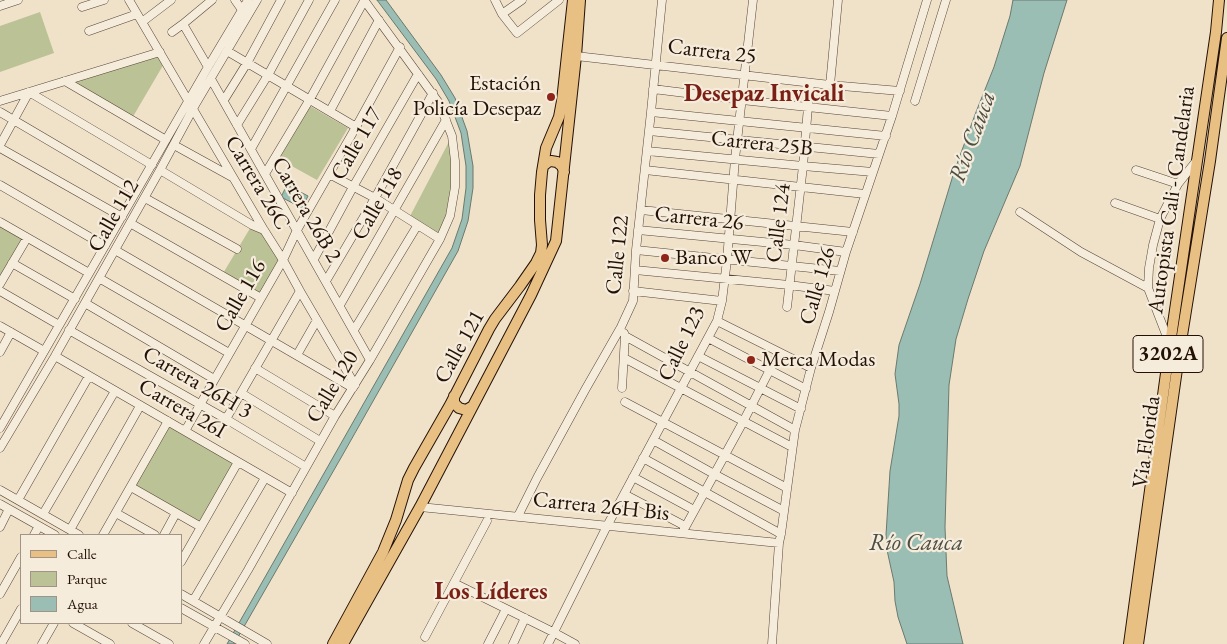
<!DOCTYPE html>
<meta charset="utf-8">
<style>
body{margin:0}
#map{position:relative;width:1227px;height:644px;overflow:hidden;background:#f0e1c9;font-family:"EB Garamond",serif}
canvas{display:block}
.legend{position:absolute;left:20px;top:534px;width:162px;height:90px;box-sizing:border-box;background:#f5ecdc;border:1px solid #a19486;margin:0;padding:6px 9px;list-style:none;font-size:15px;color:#241106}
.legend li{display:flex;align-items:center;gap:10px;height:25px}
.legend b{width:25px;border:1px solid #a19486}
</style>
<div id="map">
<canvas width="1227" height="644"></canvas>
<ul class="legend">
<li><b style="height:6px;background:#e8c084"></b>Calle</li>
<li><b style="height:14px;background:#bbc295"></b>Parque</li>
<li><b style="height:14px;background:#9abeb4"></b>Agua</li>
</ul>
</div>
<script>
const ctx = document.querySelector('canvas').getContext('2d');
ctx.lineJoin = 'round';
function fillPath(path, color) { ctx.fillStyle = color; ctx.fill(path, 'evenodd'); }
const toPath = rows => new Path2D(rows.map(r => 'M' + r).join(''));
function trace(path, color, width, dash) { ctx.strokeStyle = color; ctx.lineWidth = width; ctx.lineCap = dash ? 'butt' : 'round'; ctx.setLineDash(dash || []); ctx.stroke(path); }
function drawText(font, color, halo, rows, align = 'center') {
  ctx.font = font + ' "EB Garamond",serif'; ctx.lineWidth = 4.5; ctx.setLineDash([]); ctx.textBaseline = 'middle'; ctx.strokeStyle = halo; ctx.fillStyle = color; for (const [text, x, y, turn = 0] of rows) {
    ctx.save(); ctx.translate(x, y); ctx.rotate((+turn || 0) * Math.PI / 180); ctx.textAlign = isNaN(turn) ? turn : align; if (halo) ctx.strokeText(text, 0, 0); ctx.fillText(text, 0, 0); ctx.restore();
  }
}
const green = toPath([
 [40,12,54,53,0,72,0,26],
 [160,52,165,62,131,120,65,81],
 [310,106,348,128,317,180,279,159],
 [452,136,455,187,440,239,408,220],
 [252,225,264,230,283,260,261,298,222,275],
 [0,226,22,239,0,277],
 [168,421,238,462,201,527,131,487]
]);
const water = toPath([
 [377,0,386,0,441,75,455,98,467,131,473,166,473,188,468,221,458,251,342,456,234,644,227,644,452,248,462,219,466,188,466,166,461,133,449,101,436,79,377,0],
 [1013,0,1067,0,1044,73,1020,166,984,251,968,299,956,339,949,385,945,527,947,576,963,644,907,644,898,617,895,601,894,582,887,550,886,535,890,471,899,416,899,404,895,374,899,345,920,284,954,172,976,112,994,67,1010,16,1013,0],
 [287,185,308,196,302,208,281,197,287,185]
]);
const minor = toPath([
 [129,0,264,230,283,260,300,291,355,385],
 [235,0,242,10],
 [495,0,502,14,517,33,559,0],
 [0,6,18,0],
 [82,7,104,0],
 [502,14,522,0],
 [142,22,171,0],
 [183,24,208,67],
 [89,31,137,14],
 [172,32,183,24,212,0],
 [227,51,356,127],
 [576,56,830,85,900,91],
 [211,79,370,360],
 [65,81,166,140],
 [830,85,838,0],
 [653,89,742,100,892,116],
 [224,100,247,63,281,0],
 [0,101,160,52],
 [915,101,946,0],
 [330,111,379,20],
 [0,112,136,192],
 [651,112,886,136],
 [237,125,268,75,309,0],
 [649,131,879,154],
 [0,145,29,92,152,165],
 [174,145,232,177],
 [0,148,122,217],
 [251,149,335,0],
 [647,151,803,166,873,172],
 [160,170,252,225,264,230],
 [645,170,865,194],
 [1136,170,1178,184],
 [265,174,310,99,364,1],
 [329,174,375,198,440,239],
 [0,185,105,246],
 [145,198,237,249],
 [1115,203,1160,219],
 [641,210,853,232],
 [1020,212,1081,252,1148,288],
 [0,222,89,273],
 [130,223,261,298],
 [638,230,794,245,846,252],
 [115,250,353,388],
 [636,250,840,271],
 [314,259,353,187,418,74],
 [12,263,75,299],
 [635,270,789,285,835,291],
 [99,278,229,353],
 [326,281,375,198,433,93],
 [0,284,27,238],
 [0,291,59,325],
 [633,291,722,301],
 [85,303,214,379],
 [340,305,446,120],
 [787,307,803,166,810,83],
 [717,321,811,368],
 [0,326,44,351],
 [69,330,226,419,306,467],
 [354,330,417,226],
 [625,336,795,430],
 [708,338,806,389],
 [1169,342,1148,288,1149,268,1153,245,1160,219,1178,184,1197,160],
 [0,352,11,332],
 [297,355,317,320],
 [55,356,292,493],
 [698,356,801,409],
 [624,358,792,447],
 [255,368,335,416],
 [622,388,625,336,624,333],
 [241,393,320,441],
 [625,402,787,488],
 [226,419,300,291],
 [0,428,186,105,208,67,248,0],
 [185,431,283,260,297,230,356,127,400,47],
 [653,440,714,474,784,511],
 [0,448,55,356,160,170,195,105,257,0],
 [643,458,781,534],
 [633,477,694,510],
 [131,487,201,527],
 [0,490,79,535],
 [624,494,685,526],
 [18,500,89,376],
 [0,504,55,535],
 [420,507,779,543],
 [116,513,155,535],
 [43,514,115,391],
 [518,516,537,478,585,390,621,327,633,301,636,250,651,112,662,0],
 [0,527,9,509],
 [70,530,140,406],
 [682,533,743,422,779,352],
 [34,535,39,526],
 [103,535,168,421],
 [164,535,176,513],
 [181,562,238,462],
 [454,583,553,632,575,644],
 [0,594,21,557],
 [181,594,267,644],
 [193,601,265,478],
 [181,608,245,644],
 [73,623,110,644],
 [132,623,169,644],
 [425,637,487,521],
 [1,644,21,609],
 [42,644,54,623],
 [204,644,248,570,335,416,370,360,440,239,450,216,455,187,455,161,452,136,439,103,364,0],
 [488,644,506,609],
 [513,644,525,618],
 [548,644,607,526,717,321,722,301,727,260,735,159,753,0],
 [772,644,779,543,781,534,795,430,811,368,829,312,846,252,892,116,927,0]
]);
const major = toPath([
 [543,166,548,162,551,161,557,162,562,166,564,172],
 [454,396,454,403,459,408,466,410,473,406],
 [333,644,383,552,396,520,408,480,414,468,450,405,489,329,495,319,520,286,536,263,541,253,542,245,540,220,540,195,542,172,546,148,559,117,562,101,573,0],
 [343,644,420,507,531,295,556,241,576,56,580,0],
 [1129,644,1170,344,1216,32,1219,0],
 [1138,644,1180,348,1210,161,1227,38]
]);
const markers = [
 [551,97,5,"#8f2418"],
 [665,258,5,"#8f2418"],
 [751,360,5,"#8f2418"]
];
const shields = [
 [1168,354,70]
];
const shieldNames = [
 ["3202A",1168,354]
];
const streetNames = [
 ["Carrera 25",712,52,7],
 ["Calle 117",357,144,-60],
 ["Carrera 25B",762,144,6],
 ["Carrera 26C",257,183,59],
 ["Autopista Cali - Candelaria",1172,200,-82],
 ["Calle 118",378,204,-60],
 ["Carrera 26B 2",306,210,60],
 ["Calle 112",114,216,-60],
 ["Carrera 26",699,219,6],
 ["Calle 124",779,223,-83],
 ["Calle 122",618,255,-84],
 ["Calle 126",818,286,-74],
 ["Calle 116",241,296,-60],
 ["Calle 123",682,344,-64],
 ["Calle 121",460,347,-61],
 ["Carrera 26H 3",197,383,30],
 ["Calle 120",333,387,-59],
 ["Carrera 26I",182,409,30],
 ["Via Florida",1147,442,-82],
 ["Carrera 26H Bis",601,507,6]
];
const poiNames = [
 ["Estación",541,84,"right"],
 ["Policía Desepaz",541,109,"right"],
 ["Banco W",675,258],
 ["Merca Modas",761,360]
];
const neighbourhoodNames = [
 ["Desepaz Invicali",764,94],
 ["Los Líderes",491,592]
];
const waterNames = [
 ["Río Cauca",973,137,-70],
 ["Río Cauca",916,543]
];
fillPath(green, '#bbc295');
fillPath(water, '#9abeb4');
trace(water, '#6b796e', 1);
trace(minor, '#574537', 9);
trace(major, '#241106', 12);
trace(minor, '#f5ecdc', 8);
trace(major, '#e8c084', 10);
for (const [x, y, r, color] of markers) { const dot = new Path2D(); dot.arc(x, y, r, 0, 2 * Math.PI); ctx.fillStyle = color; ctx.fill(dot); trace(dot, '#f5ecdc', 2); }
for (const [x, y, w] of shields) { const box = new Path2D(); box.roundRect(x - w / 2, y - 18.5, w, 37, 4); ctx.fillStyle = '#f5ecdc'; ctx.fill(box); trace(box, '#241106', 1); }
drawText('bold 21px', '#241106', null, shieldNames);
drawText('22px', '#241106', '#f5ecdc', streetNames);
drawText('22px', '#241106', '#f5ecdc', poiNames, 'left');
drawText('bold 24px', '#7a1f14', '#f5ecdc', neighbourhoodNames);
drawText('italic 24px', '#4d4e43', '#f5ecdc', waterNames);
</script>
